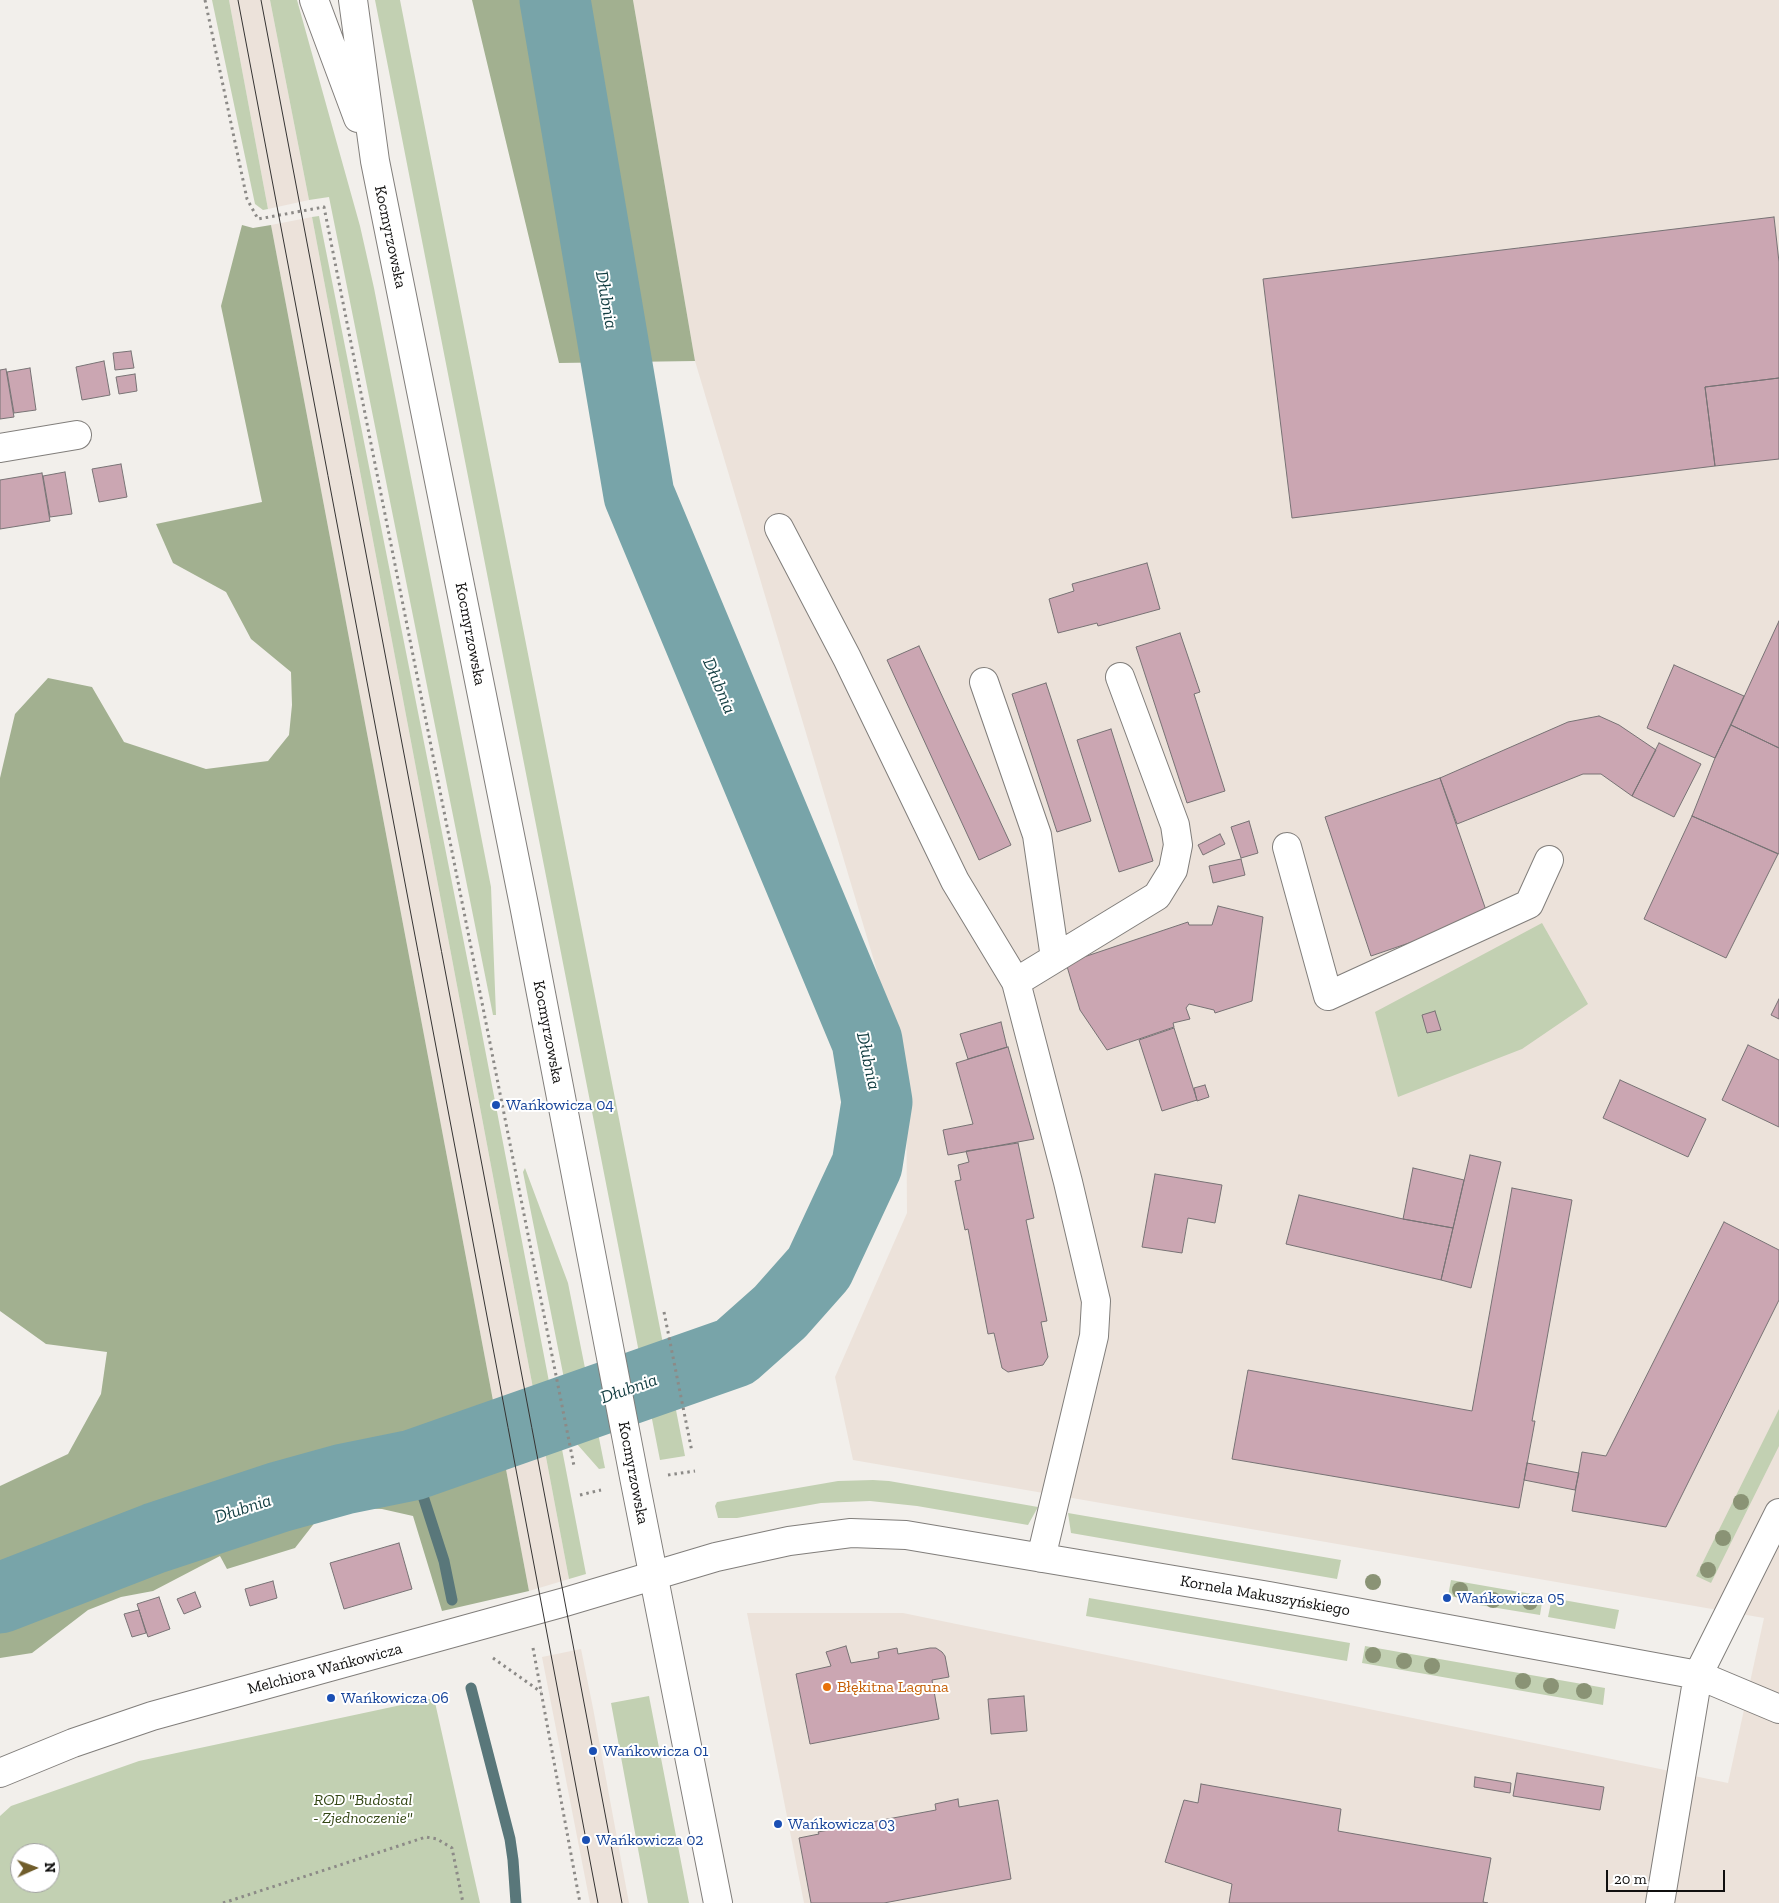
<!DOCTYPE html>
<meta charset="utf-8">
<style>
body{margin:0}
#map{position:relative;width:1779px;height:1903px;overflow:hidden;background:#f2efeb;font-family:"Zilla Slab",serif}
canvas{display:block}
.north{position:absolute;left:10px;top:1843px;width:50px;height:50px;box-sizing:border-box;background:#fff;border:1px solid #9f9f9f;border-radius:50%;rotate:88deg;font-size:14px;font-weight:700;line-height:20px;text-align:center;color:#100f0e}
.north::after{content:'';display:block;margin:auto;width:18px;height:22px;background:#705d2b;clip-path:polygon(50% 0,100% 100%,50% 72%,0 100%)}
.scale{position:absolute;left:1606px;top:1870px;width:119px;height:22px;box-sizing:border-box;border:2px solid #100f0e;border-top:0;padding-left:6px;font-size:15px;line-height:18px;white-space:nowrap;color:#100f0e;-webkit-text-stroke:4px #fff;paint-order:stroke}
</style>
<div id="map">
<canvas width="1779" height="1903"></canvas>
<div class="north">N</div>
<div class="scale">20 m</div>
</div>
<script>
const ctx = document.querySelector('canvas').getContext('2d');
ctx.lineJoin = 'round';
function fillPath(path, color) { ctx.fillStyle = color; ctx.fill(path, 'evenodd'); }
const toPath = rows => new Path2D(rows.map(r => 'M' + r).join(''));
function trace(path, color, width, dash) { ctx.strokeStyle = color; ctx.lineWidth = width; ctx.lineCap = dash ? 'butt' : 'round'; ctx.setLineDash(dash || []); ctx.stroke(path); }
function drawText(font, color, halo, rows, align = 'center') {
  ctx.font = font + ' "Zilla Slab",serif'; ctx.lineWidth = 4; ctx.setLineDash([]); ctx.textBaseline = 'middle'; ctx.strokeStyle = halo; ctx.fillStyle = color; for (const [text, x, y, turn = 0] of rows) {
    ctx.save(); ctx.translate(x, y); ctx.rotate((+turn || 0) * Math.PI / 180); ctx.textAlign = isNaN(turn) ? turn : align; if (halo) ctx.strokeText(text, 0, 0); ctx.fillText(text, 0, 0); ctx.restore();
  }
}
const built = toPath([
 [229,0,270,0,309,200,268,209],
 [633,0,1779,0,1779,1903,804,1903,747,1613,903,1613,1728,1783,1764,1618,853,1460,835,1377,907,1213,906,1068,695,361],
 [312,217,569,1579,529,1591,271,225],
 [581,1649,593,1708,629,1903,590,1903,542,1657]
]);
const green = toPath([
 [212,0,229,0,268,209,263,210,255,204],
 [270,0,297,0,360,226,374,288,491,887,496,1015,493,1015,329,197,309,200],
 [375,0,400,0,685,1456,660,1460],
 [319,216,479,1018,586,1574,569,1579,312,217],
 [1542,923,1588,1004,1522,1049,1398,1097,1375,1012],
 [525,1168,568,1283,605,1468,599,1469,577,1444,523,1172],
 [1779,1409,1779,1446,1711,1583,1696,1576],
 [873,1480,889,1481,1038,1507,1028,1525,917,1506,870,1501,821,1503,737,1518,718,1518,715,1506,717,1502,838,1481],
 [1068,1513,1341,1560,1337,1579,1071,1533],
 [1451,1580,1543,1596,1540,1615,1473,1604,1474,1600,1448,1596],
 [1089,1598,1350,1643,1347,1661,1086,1616],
 [1552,1598,1619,1610,1615,1629,1548,1617],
 [1365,1646,1605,1688,1603,1705,1362,1663],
 [649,1696,689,1903,648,1903,611,1703],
 [434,1698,480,1903,0,1903,0,1816,11,1806,139,1761],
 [20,1853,50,1853,50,1883,20,1883]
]);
const forest = toPath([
 [472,0,633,0,695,361,559,363],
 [242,225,253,228,271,225,529,1591,442,1611,413,1516,382,1509,351,1508,316,1521,295,1548,227,1569,220,1556,153,1591,121,1597,88,1610,32,1653,0,1658,0,1486,68,1454,101,1394,107,1352,46,1344,0,1311,0,778,15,714,48,678,92,687,124,742,206,769,268,761,289,735,292,705,291,672,251,639,226,592,173,563,156,524,262,502,221,306]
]);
const stream = toPath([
 [413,1465,444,1561,452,1600],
 [471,1688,510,1839,513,1860,516,1903]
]);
const river = toPath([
 [0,1598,155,1538,279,1497,344,1479,413,1465,735,1352,780,1312,819,1268,867,1165,877,1102,867,1041,639,495,555,0]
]);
const building = toPath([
 [1774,217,1779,262,1779,378,1705,387,1715,466,1292,518,1263,279,1774,217],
 [131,351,134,368,115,370,113,353,131,351],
 [104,361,110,395,82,400,76,367,104,361],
 [30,368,36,410,14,413,7,372,30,368],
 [6,369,14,417,0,419,0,370,6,369],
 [135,374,137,391,119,394,116,377,135,374],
 [1779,378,1779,459,1715,466,1705,387,1779,378],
 [121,464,127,497,99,502,92,469,121,464],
 [65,472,72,514,50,517,43,476,65,472],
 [42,473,50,521,0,529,0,480,42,473],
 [1147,563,1160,609,1098,626,1097,623,1058,633,1049,599,1074,591,1072,584,1147,563],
 [1779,621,1779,748,1731,725,1779,621],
 [1180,633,1200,692,1194,694,1225,791,1187,803,1136,647,1180,633],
 [919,646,1011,845,979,860,887,660,919,646],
 [1674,665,1744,696,1715,758,1647,728,1674,665],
 [1046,683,1091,821,1057,832,1012,694,1046,683],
 [1599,716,1619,725,1656,750,1632,796,1601,774,1583,774,1457,824,1440,778,1568,722,1599,716],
 [1731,725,1779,748,1779,854,1692,816,1715,758,1731,725],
 [1111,729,1153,861,1119,872,1077,740,1111,729],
 [1659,743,1701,764,1674,817,1632,796,1659,743],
 [1440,778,1488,916,1371,956,1325,817,1440,778],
 [1692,816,1778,854,1726,958,1644,919,1692,816],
 [1249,821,1258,853,1241,858,1231,827,1249,821],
 [1220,834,1225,844,1203,855,1198,845,1220,834],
 [1241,859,1245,875,1213,883,1209,866,1241,859],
 [1218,906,1263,917,1252,1001,1215,1013,1214,1010,1189,1004,1186,1008,1190,1019,1173,1023,1174,1027,1107,1050,1080,1010,1066,963,1188,922,1189,925,1212,925,1218,906],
 [1779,999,1779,1019,1771,1015,1779,999],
 [1435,1011,1441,1030,1427,1033,1422,1015,1435,1011],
 [1001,1022,1007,1047,968,1059,960,1034,1001,1022],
 [1174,1028,1197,1100,1162,1111,1139,1040,1174,1028],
 [1748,1045,1779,1060,1779,1127,1722,1100,1748,1045],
 [1008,1047,1034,1139,948,1155,943,1130,973,1124,956,1063,1008,1047],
 [1620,1080,1706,1119,1688,1157,1603,1118,1620,1080],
 [1205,1085,1209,1097,1197,1101,1194,1088,1205,1085],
 [1018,1143,1034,1218,1026,1220,1047,1321,1041,1322,1048,1357,1043,1365,1008,1372,1002,1368,994,1333,988,1334,968,1229,965,1230,955,1181,961,1180,958,1165,969,1162,966,1151,1018,1143],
 [1470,1155,1501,1162,1471,1288,1441,1280,1470,1155],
 [1413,1168,1464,1180,1453,1228,1403,1219,1413,1168],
 [1155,1174,1222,1185,1215,1223,1188,1218,1182,1253,1142,1247,1155,1174],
 [1512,1188,1572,1200,1532,1421,1535,1421,1519,1508,1232,1459,1248,1370,1472,1411,1512,1188],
 [1299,1195,1403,1219,1453,1228,1441,1280,1286,1244,1299,1195],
 [1724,1222,1779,1250,1779,1300,1666,1527,1572,1511,1582,1452,1606,1456,1724,1222],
 [1527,1463,1579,1473,1575,1490,1524,1480,1527,1463],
 [399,1543,412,1589,344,1609,330,1563,399,1543],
 [273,1581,277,1598,250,1606,245,1589,273,1581],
 [195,1592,201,1607,184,1614,177,1599,195,1592],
 [159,1597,170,1629,148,1637,137,1604,159,1597],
 [139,1610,146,1633,132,1637,124,1614,139,1610],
 [846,1646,851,1663,879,1658,878,1652,897,1648,898,1654,930,1648,936,1648,942,1652,945,1656,949,1677,932,1680,939,1719,810,1744,796,1674,831,1666,826,1652,846,1646],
 [1024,1696,1027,1731,991,1734,988,1699,1024,1696],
 [1517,1773,1604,1787,1600,1810,1513,1796,1517,1773],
 [1475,1777,1511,1783,1510,1793,1474,1787,1475,1777],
 [1201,1784,1341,1809,1338,1831,1491,1858,1483,1902,1488,1903,1229,1903,1232,1884,1165,1862,1184,1800,1198,1803,1201,1784],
 [958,1799,959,1807,998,1800,1011,1879,884,1903,811,1903,799,1838,819,1834,818,1832,936,1810,935,1804,958,1799]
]);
const path = toPath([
 [205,0,247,199,258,219,324,207,574,1466],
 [664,1312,692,1452],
 [668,1475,695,1471],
 [580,1495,601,1490],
 [533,1648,580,1903],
 [493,1658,541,1692],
 [223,1903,426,1837,437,1839,452,1848,463,1903]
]);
const minor = toPath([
 [0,448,77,435],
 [779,528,847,658,955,881,1016,982],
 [984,682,1037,835,1055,958],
 [1287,847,1328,996,1529,904,1549,860],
 [1041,1558,1094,1336,1096,1301,1068,1182,1016,982,1157,896,1173,870,1178,845,1175,825,1120,677],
 [0,1773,73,1743,152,1716,565,1602,716,1557,789,1541,851,1533,906,1535,1269,1596,1698,1675,1779,1513],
 [1660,1903,1698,1675,1779,1709]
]);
const major = toPath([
 [314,0,358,118],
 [353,0,375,161,524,905,635,1482,718,1903]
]);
const tram = toPath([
 [238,0,598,1903],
 [261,0,622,1903]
]);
const trees = [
 [1741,1502],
 [1723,1538],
 [1708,1570],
 [1373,1582],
 [1460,1590],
 [1493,1600],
 [1530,1602],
 [1373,1655],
 [1404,1661],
 [1432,1666],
 [1523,1681],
 [1551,1686],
 [1584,1691]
];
const markers = [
 [496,1105,5,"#1a4fb4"],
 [1447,1598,5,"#1a4fb4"],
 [827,1687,5,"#e8710a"],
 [331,1698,5,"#1a4fb4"],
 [593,1751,5,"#1a4fb4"],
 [778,1824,5,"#1a4fb4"],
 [586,1840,5,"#1a4fb4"]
];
const streetNames = [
 ["Kocmyrzowska",390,237,78],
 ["Kocmyrzowska",470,634,79],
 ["Kocmyrzowska",548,1032,79],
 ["Kocmyrzowska",633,1473,79],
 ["Kornela Makuszyńskiego",1265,1596,10],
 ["Melchiora Wańkowicza",325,1669,-15]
];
const transitNames = [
 ["Wańkowicza 04",506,1105],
 ["Wańkowicza 05",1457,1598],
 ["Wańkowicza 06",341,1698],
 ["Wańkowicza 01",603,1751],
 ["Wańkowicza 03",788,1824],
 ["Wańkowicza 02",596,1840]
];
const foodNames = [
 ["Błękitna Laguna",837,1687]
];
const parkNames = [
 ["ROD \"Budostal",363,1800],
 ["- Zjednoczenie\"",363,1818]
];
const waterNames = [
 ["Dłubnia",606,300,80],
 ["Dłubnia",719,686,67],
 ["Dłubnia",868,1061,78],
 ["Dłubnia",629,1389,-19],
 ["Dłubnia",243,1509,-18]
];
fillPath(built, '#ece2da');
fillPath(green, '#c2d0b2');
fillPath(forest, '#a2b090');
trace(stream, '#59777a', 11);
trace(river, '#78a4a9', 71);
fillPath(building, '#cba6b2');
trace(building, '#787375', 1);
trace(minor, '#817e7b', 30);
trace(major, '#817e7b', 30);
trace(path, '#8c8a87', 3, [2.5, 4]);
trace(minor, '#fff', 28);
trace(major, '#fff', 28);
trace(tram, '#353332', 1);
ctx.fillStyle = '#8a9375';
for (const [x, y] of trees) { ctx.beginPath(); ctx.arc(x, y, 8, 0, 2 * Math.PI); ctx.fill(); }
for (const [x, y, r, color] of markers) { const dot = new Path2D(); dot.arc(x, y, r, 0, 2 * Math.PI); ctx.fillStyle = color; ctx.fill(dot); trace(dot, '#fff', 2); }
drawText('16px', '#100f0e', '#fff', streetNames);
drawText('16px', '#164399', '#fff', transitNames, 'left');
drawText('16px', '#c56008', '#fff', foodNames, 'left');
drawText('italic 16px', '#344715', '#fff', parkNames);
drawText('italic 18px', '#123d41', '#fff', waterNames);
</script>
